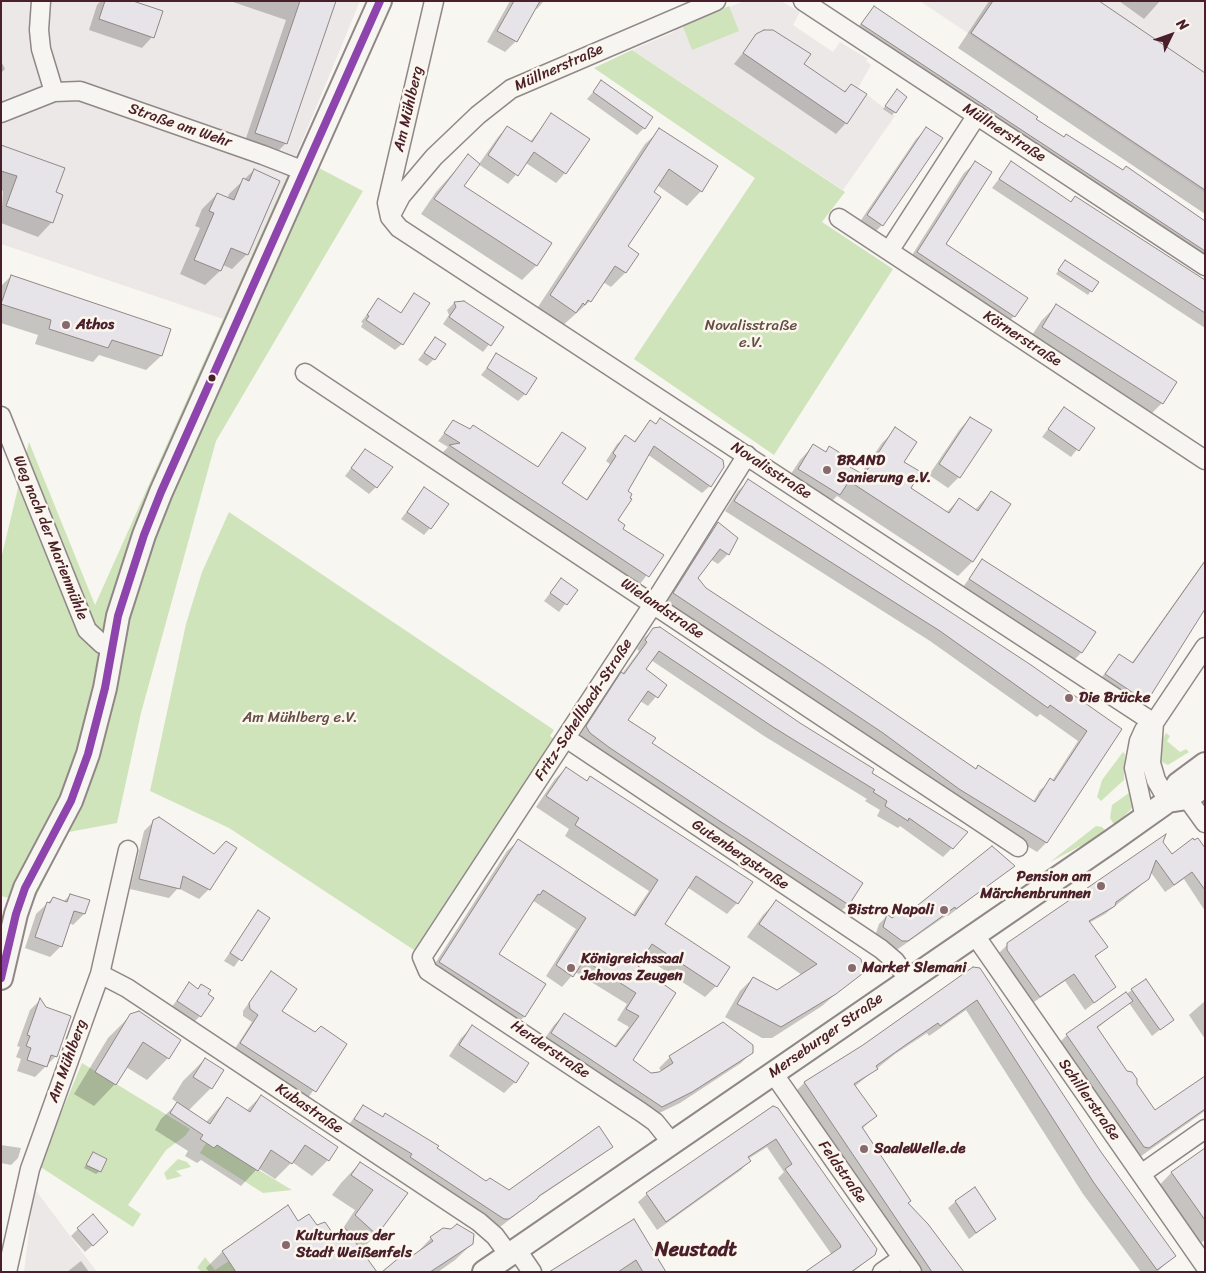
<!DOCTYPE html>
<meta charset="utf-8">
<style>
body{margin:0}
#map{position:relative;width:1206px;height:1273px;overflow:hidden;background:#f8f6f0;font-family:Sriracha,sans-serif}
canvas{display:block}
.frame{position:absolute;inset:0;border:2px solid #4a1f2b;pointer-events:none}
.north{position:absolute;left:1146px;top:10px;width:50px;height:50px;-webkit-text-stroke:4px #fbf7ec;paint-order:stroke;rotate:48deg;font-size:14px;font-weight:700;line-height:20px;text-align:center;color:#4a1f2b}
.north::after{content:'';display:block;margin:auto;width:18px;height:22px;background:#4a1f2b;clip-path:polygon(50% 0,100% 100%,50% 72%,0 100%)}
</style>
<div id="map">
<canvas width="1206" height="1273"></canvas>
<div class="frame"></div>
<div class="north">N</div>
</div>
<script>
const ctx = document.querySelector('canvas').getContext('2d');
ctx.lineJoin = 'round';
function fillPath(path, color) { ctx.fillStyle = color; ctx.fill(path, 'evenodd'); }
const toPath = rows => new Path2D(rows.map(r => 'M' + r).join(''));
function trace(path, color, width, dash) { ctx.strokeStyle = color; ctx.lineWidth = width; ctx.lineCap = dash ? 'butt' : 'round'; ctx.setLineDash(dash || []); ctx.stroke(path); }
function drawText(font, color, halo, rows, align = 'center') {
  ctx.font = font + ' Sriracha,sans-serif'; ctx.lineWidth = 5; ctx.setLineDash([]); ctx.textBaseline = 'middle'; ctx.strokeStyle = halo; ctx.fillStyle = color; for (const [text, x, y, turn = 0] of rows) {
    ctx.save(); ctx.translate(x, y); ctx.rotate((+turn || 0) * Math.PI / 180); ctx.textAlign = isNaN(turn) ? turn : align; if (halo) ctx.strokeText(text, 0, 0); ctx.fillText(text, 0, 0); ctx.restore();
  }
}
const built = toPath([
 [1,1,360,1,296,156,223,319,1,244],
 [745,1,781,1,800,12,793,25,833,52,840,42,868,59,866,61,871,65,858,88,895,116,843,190,632,50,674,32,673,28],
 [920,1,1205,1,1205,193],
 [34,1188,97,1272,24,1272]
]);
const green = toPath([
 [729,6,739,31,692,50,682,24],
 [632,50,845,192,822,222,893,269,774,455,634,359,755,178,594,68],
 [296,156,363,191,216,441,141,713,117,823,69,832,32,904,1,896,1,559,29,442,95,605],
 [229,512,554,730,550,736,554,739,414,950,229,828,150,791,186,624,202,572],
 [1166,733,1170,736,1167,741,1180,752,1186,749,1189,752,1168,765,1162,762,1160,755,1162,741],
 [1123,752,1125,754,1124,780,1101,801,1097,797,1102,780],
 [1133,790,1132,808,1115,826,1110,818,1112,805],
 [1096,826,1102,827,1107,832,1050,862],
 [82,1063,190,1129,185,1136,166,1150,128,1205,141,1214,133,1227,39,1166],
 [206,1143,213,1148,217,1145,292,1190,263,1193,200,1153],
 [178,1159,187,1162,191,1167,176,1171,182,1176,167,1180,164,1173],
 [205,1257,215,1270,229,1261,236,1272,202,1272,197,1268]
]);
const shadow = toPath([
 [101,1,130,1,152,37,142,48,89,30,97,5],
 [230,1,334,1,286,143,274,155,244,144,286,20],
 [510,1,544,1,537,9,535,8,516,41,505,52,487,42],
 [989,1,1096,1,1205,74,1205,214,958,48],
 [1119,1,1160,1,1144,19],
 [874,7,1034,120,1205,221,1205,263,855,31],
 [757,35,844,92,851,85,846,123,836,134,734,64],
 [1,61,5,69,1,73],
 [602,82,644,128,637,135,587,99],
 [894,94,895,112,892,115,883,109],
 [552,114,565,173,556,183,526,163,508,184,478,164,462,186,550,244,536,266,522,280,421,214,436,192,468,156,479,164,498,137,507,127,530,142],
 [927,128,882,225,871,236,857,226,916,139],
 [660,130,701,191,687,206,657,185,626,247,638,254,625,273,611,287,603,282,590,301,561,327,536,310,645,144],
 [1,146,54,193,52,222,38,237,1,223,3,191,1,190],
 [975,163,945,244,1014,316,1004,327,907,263,964,173],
 [1011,163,1070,203,1075,197,1205,283,1205,328,992,188],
 [254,170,247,254,232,269,223,265,220,271,205,285,180,274,200,228,195,226,202,209,217,194,227,199,229,194],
 [1063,264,1097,282,1088,295,1056,274],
 [11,276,169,329,161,356,146,370,99,355,93,362,35,344,38,335,1,323,1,286],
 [415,294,402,344,395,350,361,327,363,323,361,322,378,300,400,314],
 [454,303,464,303,502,328,483,352,443,324,449,315,447,310],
 [1056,306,1162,403,1148,417,1028,341,1042,320],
 [435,338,434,359,427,366,418,360],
 [497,355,525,394,518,401,481,375],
 [1064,408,1093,429,1071,457,1042,437],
 [970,418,959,477,948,488,929,475,960,429],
 [660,420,710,486,702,493,647,454,626,492,616,520,622,529,662,555,640,584,442,453,448,447,438,441,453,422,537,468,562,434,560,484,586,500,610,464,606,461,617,444,625,437,633,443,650,421,655,425],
 [896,429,909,488,946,513,959,499,975,510,991,492,1009,504,972,562,958,576,837,496,825,508,785,483,800,460,813,446,824,453,829,448,837,460,860,475,882,443],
 [365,450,376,487,369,494,345,476],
 [748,481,1121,730,1046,843,1037,852,950,799,664,603,709,533,719,524,737,538,728,554,718,564,710,559,696,579,706,589,975,770,978,767,1033,802,1040,790,1052,781,1078,741,1040,714,1037,717,930,641,725,511,738,491],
 [424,489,430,528,424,535,401,519],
 [1205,560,1205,607,1150,694,1141,703,1132,706,1098,682,1119,655,1131,664],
 [982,561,1095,633,1081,653,1074,660,963,587],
 [561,579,576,590,559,612,544,601],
 [654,629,871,773,952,848,943,857,900,826,898,828,877,816,880,810,865,801,867,799,764,736,651,660,644,670,666,685,648,706,640,701,626,720,651,744,862,883,848,905,839,913,579,737,613,683,622,674,639,651,637,649,644,638],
 [566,768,586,782,590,777,737,903,727,914,687,887,663,925,716,986,705,997,643,956,636,966,675,993,631,1060,651,1074,662,1072,659,1068,670,1057,723,1023,752,1052,741,1063,680,1103,651,1117,541,1044,554,1025,564,1015,614,1047,629,1027,617,1020,627,1004,575,972,562,987,546,976,576,929,532,900,498,954,545,984,524,1017,513,1027,429,973,507,851,518,841,632,916,649,891,565,836,569,829,536,807,555,779],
 [154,821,209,889,199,899,178,888,169,898,130,889,144,831],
 [1162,842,1171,855,1205,850,1205,911,1184,879,1165,892,1150,871,1148,878,1139,887,1105,914,1089,923,1106,947,1094,958,1115,987,1085,1010,1065,981,1031,1004,999,958,999,953,1008,944],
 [1013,866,948,916,947,915,898,949,893,949,875,936,879,924,887,916,892,919,908,915],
 [70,895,84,914,73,925,69,923,61,946,50,957,25,948,36,914,53,898,63,902],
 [776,902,860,973,822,1006,772,1038,762,1038,725,1017,740,991,753,978,777,992,802,975,747,937,763,915],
 [258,912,268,918,234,967,224,961],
 [973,968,1100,1152,1174,1256,1157,1272,1141,1272,1083,1194,966,1010,929,1036,927,1033,895,1054,854,1087,875,1116,862,1129,907,1203,961,1272,916,1272,794,1093,804,1083,863,1046],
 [271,972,281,1011,315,1033,345,1044,308,1098,234,1050,252,1022,243,1016,243,1011],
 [189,984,197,990,201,985,207,995,200,1016,193,1023,171,1008],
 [1132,990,1172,1020,1152,1036,1129,1003,1096,1029,1155,1112,1205,1077,1205,1111,1137,1159,1056,1046,1067,1035],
 [40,1000,56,1056,35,1077,17,1071,21,1059,16,1057,20,1047,17,1046,30,1010],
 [1205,1001,1205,1039,1189,1015],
 [130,1016,168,1058,147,1080,126,1067,115,1084,94,1106,74,1094,108,1038],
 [472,1027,515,1082,504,1093,449,1056,461,1038],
 [205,1059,222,1071,211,1088,188,1111,206,1122,227,1099,246,1111,261,1096,328,1160,312,1176,292,1162,275,1179,258,1168,241,1186,201,1160,197,1163,185,1156,188,1151,155,1130,161,1119,178,1103,172,1099,183,1081],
 [363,1106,435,1149,486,1182,509,1192,611,1146,603,1154,536,1199,500,1227,496,1226,347,1127],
 [773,1108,874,1255,853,1272,808,1272,832,1255,778,1178,784,1172,767,1147,748,1159,749,1161,741,1170,657,1230,638,1202,647,1194],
 [1,1145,21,1148,18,1158,11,1165,1,1163],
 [1205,1149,1205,1240,1190,1251,1150,1195,1171,1173],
 [93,1153,100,1171,96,1174,84,1168],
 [360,1163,407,1193,376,1235,360,1251,376,1272,209,1272,206,1268,222,1252,288,1207,298,1222,316,1227,336,1239,355,1210,332,1195,341,1183],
 [955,1202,995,1219,969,1239,948,1208],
 [633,1221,665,1272,565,1272],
 [78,1229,100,1239,85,1252,71,1236],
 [444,1229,472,1244,455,1260,438,1272,381,1272,407,1252,412,1258,431,1238],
 [81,1261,89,1272,67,1272]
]);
const building = toPath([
 [105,1,133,1,163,11,154,38,99,19,105,1],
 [300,1,336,1,287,144,255,133,300,1],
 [514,1,540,1,517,42,497,31,514,1],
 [993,1,1099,1,1205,73,1205,190,971,33,993,1],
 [874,6,1038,117,1036,119,1064,137,1066,134,1123,170,1126,166,1205,221,1205,251,861,24,874,6],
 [764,30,773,30,811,54,804,64,845,92,851,84,867,94,847,124,743,53,756,34,764,30],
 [601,80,653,117,645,129,593,92,601,80],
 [897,89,907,97,896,113,885,106,897,89],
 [551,113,590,139,566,174,534,152,518,176,488,155,507,126,532,142,551,113],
 [926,127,943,138,883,226,867,215,926,127],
 [659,128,718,166,702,192,669,169,654,192,661,197,628,246,639,254,626,273,615,266,591,302,588,300,585,305,583,303,576,313,550,295,659,128],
 [1,145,65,168,56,192,63,195,53,223,6,206,17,176,1,171,1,145],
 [468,154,480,164,464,186,552,243,537,266,434,199,468,154],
 [975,161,992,172,946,244,1028,298,1015,317,917,252,975,161],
 [1011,161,1071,202,1075,196,1205,280,1205,313,999,179,1011,161],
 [254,169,280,181,248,255,231,248,221,271,194,260,214,213,209,211,217,193,234,200,243,178,249,181,254,169],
 [1065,260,1099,282,1092,292,1058,270,1065,260],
 [11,275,171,329,162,356,112,340,108,348,49,329,51,320,1,304,11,275],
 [414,293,430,303,403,345,366,320,369,316,367,315,378,298,401,313,414,293],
 [464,301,504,327,491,346,449,317,456,307,454,302,464,301],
 [1056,304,1177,382,1163,404,1042,327,1056,304],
 [435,337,446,344,435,360,424,353,435,337],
 [496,353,537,378,526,395,487,368,496,353],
 [1064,407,1095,428,1079,451,1048,429,1064,407],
 [970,417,992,430,960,478,939,464,970,417],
 [660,418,723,460,724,467,711,487,654,446,628,491,632,494,630,498,632,499,618,520,625,525,623,529,664,555,649,577,449,445,460,443,444,433,453,420,470,429,473,425,538,467,562,432,586,448,562,483,587,500,616,456,613,453,625,435,635,442,650,420,656,424,660,418],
 [895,427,917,442,904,462,921,472,911,488,949,513,959,498,978,511,991,491,1011,504,973,562,849,481,840,495,798,469,813,444,826,452,829,446,842,454,838,460,864,475,895,427],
 [365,449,393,467,377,488,351,468,365,449],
 [748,479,1031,665,1122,729,1047,843,959,789,883,733,673,593,718,522,738,538,729,555,720,549,698,578,706,588,822,664,976,769,978,765,1035,802,1050,778,1054,781,1087,731,1050,705,1048,708,940,631,734,501,748,479],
 [424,487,449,504,431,529,407,512,424,487],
 [982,559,1096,632,1082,653,969,579,982,559],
 [1205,561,1205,609,1151,695,1141,698,1105,674,1119,654,1133,663,1205,561],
 [561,578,578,590,567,605,550,593,561,578],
 [660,627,800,723,874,769,872,773,968,832,953,849,909,818,908,821,885,806,887,801,873,792,875,790,773,727,659,651,646,669,667,685,658,698,648,691,628,720,656,738,652,743,863,883,849,905,718,820,610,748,590,733,587,728,586,726,621,672,624,674,647,642,645,640,653,628,660,627],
 [566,767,587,781,590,776,753,882,738,904,696,876,665,924,730,967,717,987,652,944,638,966,676,993,633,1060,651,1073,659,1072,673,1063,669,1056,723,1022,753,1045,753,1053,692,1092,662,1107,551,1033,564,1013,616,1047,639,1016,626,1009,636,993,584,960,573,977,556,965,586,918,543,890,540,895,538,894,499,954,546,984,525,1017,439,962,518,839,635,916,658,880,575,825,579,818,546,796,566,767],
 [159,817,214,854,226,841,237,848,210,890,183,876,180,889,139,879,153,820,159,817],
 [1166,834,1163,842,1172,854,1193,838,1194,840,1198,838,1205,848,1205,890,1192,872,1174,885,1156,860,1149,879,1116,902,1115,906,1089,921,1108,947,1095,956,1116,987,1094,1003,1074,974,1040,997,1007,950,1007,943,1166,834],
 [992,846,1015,866,956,909,955,907,908,941,902,941,883,927,887,914,892,918,905,909,908,913,992,846],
 [70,894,90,900,85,914,74,911,62,947,35,937,47,902,50,903,53,897,67,902,70,894],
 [776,900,861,959,863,970,862,974,836,994,781,1027,737,1004,753,977,777,990,817,964,759,924,776,900],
 [258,910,270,918,242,961,230,953,258,910],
 [973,967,980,968,1101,1152,1176,1256,1157,1270,1094,1183,977,1000,940,1026,938,1023,907,1044,876,1066,878,1069,854,1084,877,1116,862,1127,911,1201,908,1203,928,1224,964,1272,932,1272,804,1082,863,1045,973,967],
 [271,971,297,989,282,1011,315,1032,321,1026,347,1044,316,1092,240,1043,258,1015,250,1009,249,1003,271,971],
 [1146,979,1174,1020,1160,1030,1131,989,1146,979],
 [189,982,198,989,201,984,211,990,208,994,214,998,201,1017,177,1001,189,982],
 [1126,992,1133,1001,1097,1027,1127,1071,1132,1072,1137,1079,1137,1084,1155,1110,1205,1076,1205,1109,1149,1148,1144,1147,1066,1034,1126,992],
 [40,998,46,1007,71,1016,57,1057,51,1055,47,1067,27,1060,31,1048,26,1046,30,1036,27,1035,40,998],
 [139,1011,181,1040,169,1059,143,1042,116,1085,95,1072,130,1014,139,1011],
 [472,1025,529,1063,516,1083,459,1045,472,1025],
 [205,1058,224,1070,212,1089,193,1077,205,1058],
 [261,1095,338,1147,329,1161,305,1145,292,1164,271,1150,258,1171,217,1145,214,1148,200,1139,203,1135,170,1113,177,1102,210,1124,227,1097,250,1112,261,1095],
 [363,1105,383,1117,385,1113,439,1146,437,1148,486,1181,490,1178,509,1190,599,1126,613,1147,539,1196,537,1199,509,1219,504,1219,410,1157,412,1154,354,1119,363,1105],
 [773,1106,778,1108,877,1249,875,1255,851,1272,805,1272,841,1247,840,1244,785,1169,792,1164,776,1139,748,1157,751,1161,666,1222,646,1193,773,1106],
 [1205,1148,1205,1220,1171,1172,1205,1148],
 [93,1152,107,1159,101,1172,86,1165,93,1152],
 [360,1162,408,1193,377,1235,355,1215,373,1190,351,1175,360,1162],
 [975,1187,996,1219,976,1233,955,1201,975,1187],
 [288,1205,298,1221,309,1214,317,1225,325,1222,336,1238,345,1228,377,1272,236,1272,222,1251,288,1205],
 [93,1214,108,1232,93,1246,77,1228,93,1214],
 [634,1219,666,1272,643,1272,636,1260,618,1272,549,1272,634,1219],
 [457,1224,474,1234,473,1244,430,1272,382,1272,407,1251,412,1256,433,1241,430,1237,443,1228,451,1229,457,1224]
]);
const minor = toPath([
 [41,1,39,30,41,49,54,92],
 [434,1,387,203,390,217,399,228,1154,723],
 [803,1,1205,266],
 [1,113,54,92,80,91,263,155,304,171],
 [390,217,401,196,434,157,478,115,511,89,716,1],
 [839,218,1205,460],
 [889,251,977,115],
 [305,373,1018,847],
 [1,416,87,630,102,644,112,647],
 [1154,723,1151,763,1156,780,1168,801],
 [566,738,881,949,895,961,908,979],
 [1187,798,1205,823],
 [1145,818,1134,768,1139,741,1144,730,1154,723,1205,647],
 [974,934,1205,1266],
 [100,974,127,988,479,1222,495,1236,509,1255],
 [773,1073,912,1272],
 [672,1143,655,1122,641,1112,428,971,422,957,654,603,747,455],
 [1141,1174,1205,1129],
 [517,1250,532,1272],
 [7,1272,30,1169,100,974,128,850],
 [882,1272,902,1258]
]);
const major = toPath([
 [1168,801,1187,798,1205,786],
 [1,978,16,914,25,888,71,801,88,754,105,688,118,616,144,535,161,492,380,1],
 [484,1272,1113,840,1168,801,1178,784,1205,764]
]);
const bus1 = toPath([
 [1,978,16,914,25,888,71,801,88,754,105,688,118,616,144,535,161,492,380,1]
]);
const markers = [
 [66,325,5,"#876a70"],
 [212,378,4.5,"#4a1f2b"],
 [827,470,5,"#876a70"],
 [1069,698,5,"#876a70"],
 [1101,886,5,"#876a70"],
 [944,910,5,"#876a70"],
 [571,968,5,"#876a70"],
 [852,968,5,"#876a70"],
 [864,1149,5,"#876a70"],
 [286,1245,5,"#876a70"]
];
const streetNames = [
 ["Müllnerstraße",559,68,-24],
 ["Am Mühlberg",409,109,-77],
 ["Straße am Wehr",180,126,19],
 ["Müllnerstraße",1004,133,33],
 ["Körnerstraße",1022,339,33],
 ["Novalisstraße",771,471,33],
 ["Weg nach der Marienmühle",50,538,68],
 ["Wielandstraße",662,609,34],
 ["Fritz-Schellbach-Straße",584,710,-57],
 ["Gutenbergstraße",740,855,34],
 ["Merseburger Straße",826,1036,-35],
 ["Herderstraße",550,1050,34],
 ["Am Mühlberg",68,1061,-70],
 ["Schillerstraße",1089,1100,55],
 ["Kubastraße",309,1109,34],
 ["Feldstraße",842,1172,55]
];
const poiNames = [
 ["Athos",76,325],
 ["BRAND",837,461],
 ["Sanierung e.V.",837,478],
 ["Die Brücke",1079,698],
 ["Pension am",1091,877,"right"],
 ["Märchenbrunnen",1091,894,"right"],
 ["Bistro Napoli",934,910,"right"],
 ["Königreichssaal",581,959],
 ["Jehovas Zeugen",581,976],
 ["Market Slemani",862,968],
 ["SaaleWelle.de",874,1149],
 ["Kulturhaus der",296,1236],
 ["Stadt Weißenfels",296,1253]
];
const parkNames = [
 ["Novalisstraße",751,326],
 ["e.V.",751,343],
 ["Am Mühlberg e.V.",300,718]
];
const districtNames = [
 ["Neustadt",696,1251]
];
fillPath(built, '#ede8e8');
fillPath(green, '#d0e4bc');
fillPath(shadow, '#0003');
fillPath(building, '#e7e4e9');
trace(building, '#918787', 1);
trace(minor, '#918787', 21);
trace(major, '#918787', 26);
trace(minor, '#f6f5f1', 18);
trace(major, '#f6f5f1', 22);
trace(bus1, '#8e44ad', 8);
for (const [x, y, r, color] of markers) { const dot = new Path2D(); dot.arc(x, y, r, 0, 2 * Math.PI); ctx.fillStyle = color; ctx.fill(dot); trace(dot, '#fbf7ec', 2); }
drawText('15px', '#4a1f2b', '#fbf7ec', streetNames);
drawText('bold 15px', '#4a1f2b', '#fbf7ec', poiNames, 'left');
drawText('15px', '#644d45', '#fbf7ec', parkNames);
drawText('bold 20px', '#4a1f2b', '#fbf7ec', districtNames);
</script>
